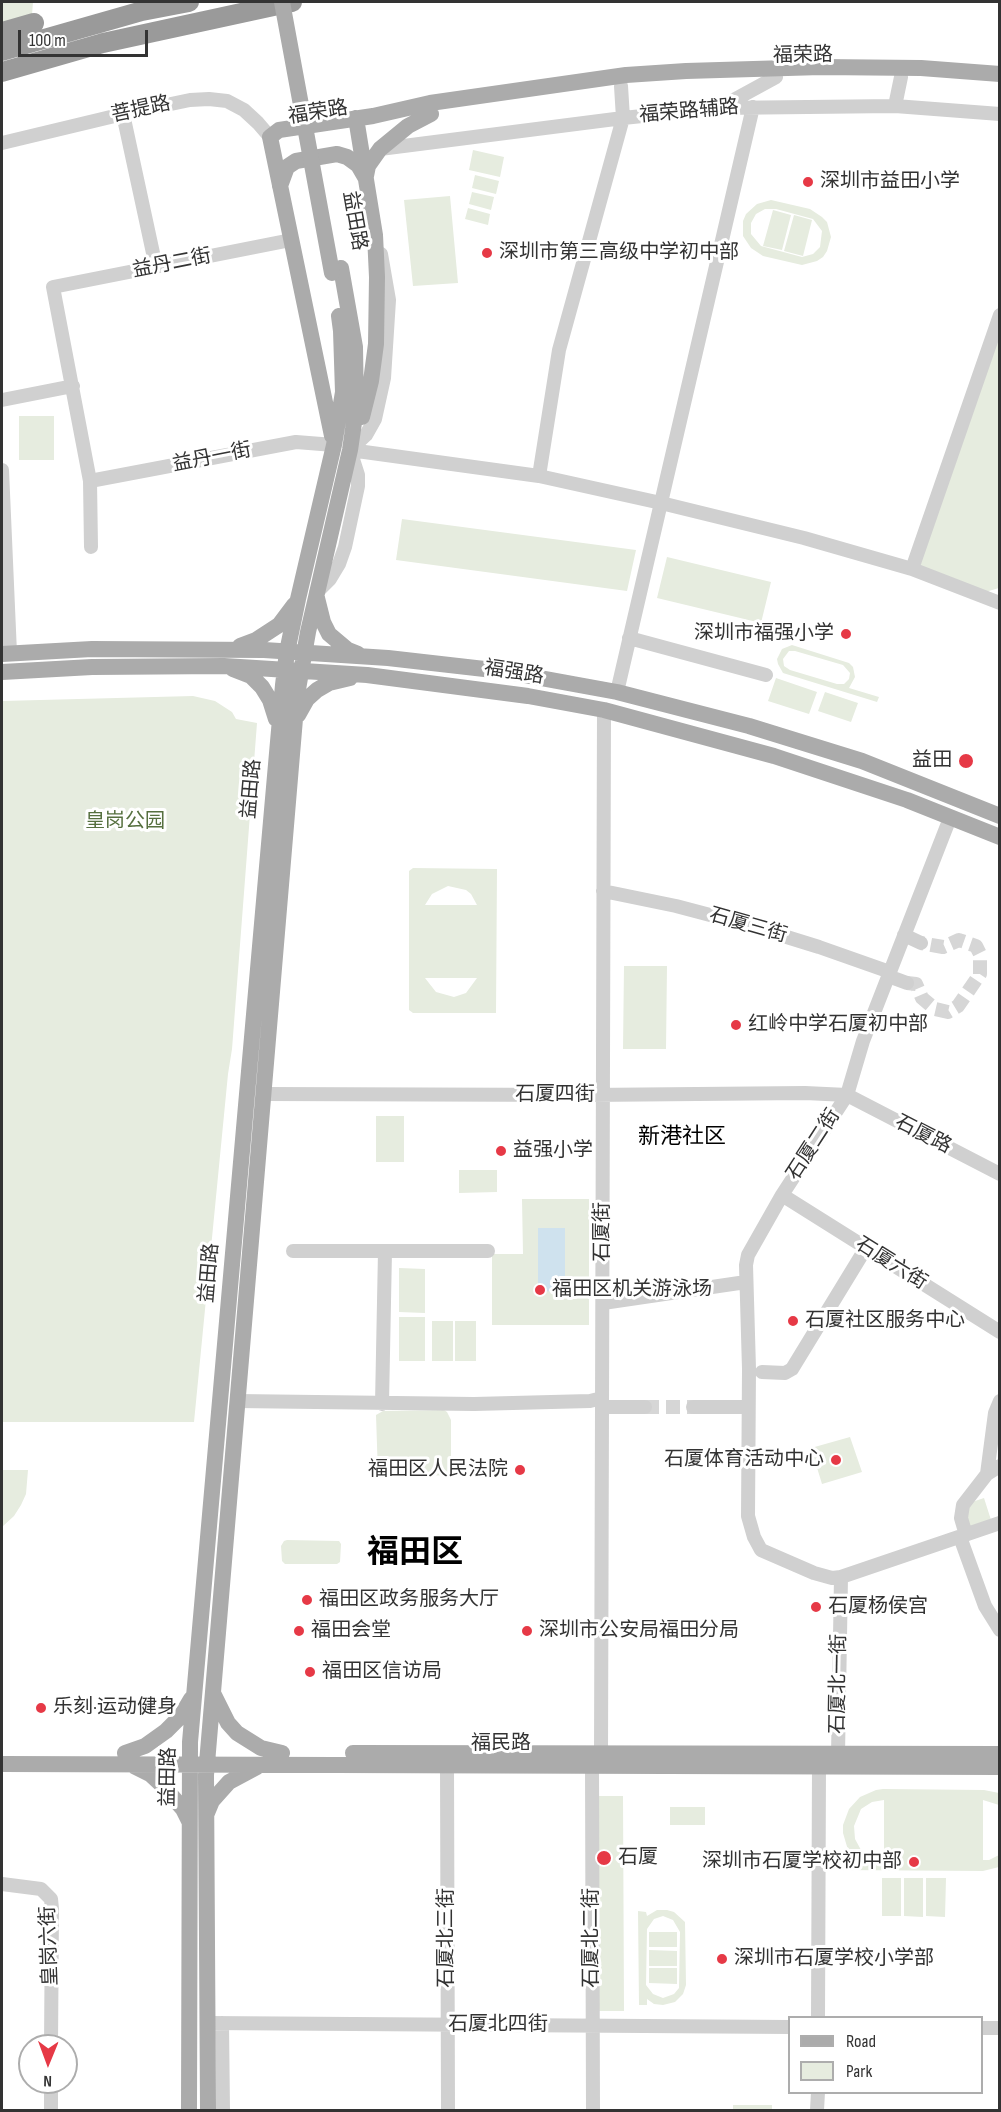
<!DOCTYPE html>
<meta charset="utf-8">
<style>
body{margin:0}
#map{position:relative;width:1001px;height:2112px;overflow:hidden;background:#fff;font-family:"Sofia Sans Condensed",sans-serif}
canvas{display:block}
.frame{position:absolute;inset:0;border:3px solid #333;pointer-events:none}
.legend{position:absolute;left:788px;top:2016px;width:195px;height:78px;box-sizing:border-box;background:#fff;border:2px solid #adadad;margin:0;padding:8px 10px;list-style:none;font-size:18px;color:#333}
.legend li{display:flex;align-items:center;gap:12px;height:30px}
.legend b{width:30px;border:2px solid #adadad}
.north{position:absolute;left:18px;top:2034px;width:60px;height:60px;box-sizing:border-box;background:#fff;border:2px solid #adadad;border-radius:50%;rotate:181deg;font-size:16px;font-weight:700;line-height:24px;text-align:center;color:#333}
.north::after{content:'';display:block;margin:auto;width:21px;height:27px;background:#e63946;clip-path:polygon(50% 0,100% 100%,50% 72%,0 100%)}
.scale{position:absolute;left:18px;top:30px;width:130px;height:27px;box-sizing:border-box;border:3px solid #333;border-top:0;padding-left:8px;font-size:18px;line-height:21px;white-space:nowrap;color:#333;-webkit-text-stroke:4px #fff;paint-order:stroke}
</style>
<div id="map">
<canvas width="1001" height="2112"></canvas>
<div class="frame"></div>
<ul class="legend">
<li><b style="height:8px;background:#ababab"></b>Road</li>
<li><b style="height:16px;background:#e6ecdf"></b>Park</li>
</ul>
<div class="north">N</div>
<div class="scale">100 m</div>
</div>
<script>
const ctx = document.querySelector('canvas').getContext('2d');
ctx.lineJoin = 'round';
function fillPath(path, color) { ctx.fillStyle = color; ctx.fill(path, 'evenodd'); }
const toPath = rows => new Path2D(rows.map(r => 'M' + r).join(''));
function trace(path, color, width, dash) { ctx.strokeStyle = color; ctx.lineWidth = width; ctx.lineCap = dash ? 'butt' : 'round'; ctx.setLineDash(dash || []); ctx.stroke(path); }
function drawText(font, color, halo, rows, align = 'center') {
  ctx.font = font + ' "Sofia Sans Condensed","Noto Sans SC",sans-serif'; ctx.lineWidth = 6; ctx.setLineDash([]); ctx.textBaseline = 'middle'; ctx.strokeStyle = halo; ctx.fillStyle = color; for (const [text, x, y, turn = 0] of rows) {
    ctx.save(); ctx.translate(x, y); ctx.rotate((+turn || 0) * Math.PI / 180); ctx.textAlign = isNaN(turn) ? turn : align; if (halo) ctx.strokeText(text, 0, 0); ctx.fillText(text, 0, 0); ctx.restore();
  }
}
const green = toPath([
 [2,2,33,2,32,15,2,23],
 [473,150,504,157,500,177,469,170],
 [475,175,499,181,496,194,472,188],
 [472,192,494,197,491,210,469,204],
 [450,196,458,283,413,286,404,200],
 [771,200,810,209,822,217,827,222,831,237,827,251,823,257,817,261,802,265,763,256,751,248,743,236,743,221,746,214,757,204],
 [765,209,776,209,813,219,822,231,820,247,813,254,802,257,761,246,751,234,751,223,756,214],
 [468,208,490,214,488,225,465,219],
 [773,210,791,215,782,250,763,246],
 [794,215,812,220,803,256,784,251],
 [999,340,999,588,982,593,920,566,990,346],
 [19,416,54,416,54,460,19,460],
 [402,519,636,550,627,591,396,560],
 [667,557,771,582,761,623,657,598],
 [792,645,849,663,853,667,855,677,849,688,879,697,877,702,783,673,778,664,777,659,782,649],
 [789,651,795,651,843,665,850,673,849,679,844,684,837,684,790,670,784,666,783,659],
 [776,678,817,692,809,714,768,701],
 [825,692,858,703,851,722,818,711],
 [193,696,215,701,232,712,236,719,257,723,232,1049,228,1074,194,1422,2,1422,2,701],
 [413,868,497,869,496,1013,413,1013,409,1010,409,871],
 [448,886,466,890,471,894,477,905,425,905,432,894],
 [425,978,477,978,466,993,454,997,436,992],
 [624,966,667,966,666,1049,623,1049],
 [376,1116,404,1116,404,1162,376,1162],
 [459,1170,497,1170,497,1192,459,1193],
 [522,1199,589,1199,589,1325,492,1325,492,1254,523,1254],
 [399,1268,425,1269,425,1313,399,1312],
 [399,1317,425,1317,425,1361,399,1361],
 [432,1321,453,1321,453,1361,432,1361],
 [455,1321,476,1321,476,1361,455,1361],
 [444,1410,447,1412,451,1420,451,1467,447,1475,385,1478,378,1475,376,1415,383,1411],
 [850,1437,862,1472,822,1484,811,1448],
 [2,1470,28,1470,26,1494,21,1505,14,1516,2,1527],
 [984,1498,991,1520,967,1528,969,1503],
 [287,1540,339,1541,341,1544,340,1562,337,1564,285,1564,282,1561,281,1546,284,1541],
 [883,1789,984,1790,999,1793,999,1805,983,1800,983,1860,989,1860,999,1855,999,1867,983,1871,836,1870,836,1859,856,1859,848,1850,843,1833,843,1825,849,1809,860,1797,876,1790],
 [884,1800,884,1859,883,1860,871,1857,861,1850,855,1839,854,1826,861,1809,872,1802],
 [596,1796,623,1796,624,2011,598,2011],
 [670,1807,705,1807,705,1825,670,1825],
 [882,1878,901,1878,901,1916,882,1916],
 [904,1878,923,1878,923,1917,904,1916],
 [926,1878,946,1878,945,1917,926,1916],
 [657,1910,667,1910,674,1912,685,1922,686,1985,683,1994,675,2002,663,2005,654,2004,647,1999,647,2005,639,2005,638,1911,646,1912,647,1916],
 [663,1916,673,1920,680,1932,679,1988,674,1994,663,1998,653,1994,646,1985,647,1929,654,1919],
 [649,1932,677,1932,677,1947,649,1947],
 [649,1950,677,1951,677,1966,649,1966],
 [649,1968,677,1968,677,1984,649,1983],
 [733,2105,772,2105,772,2110,733,2110]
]);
const water = toPath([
 [538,1228,565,1228,565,1292,538,1291]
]);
const minorTunnel = toPath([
 [907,983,916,984,922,998,935,1009,948,1012,958,1006,980,974,980,954,976,946,959,940,943,947,921,943],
 [645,1407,693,1407]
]);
const minor = toPath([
 [895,106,901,77],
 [721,107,776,77],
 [123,114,156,267],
 [2,143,123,114,190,100,209,99,227,101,244,110,258,123,270,137],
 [380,149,623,118,720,108,895,106,1000,114],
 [2,400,73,386],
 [350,450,539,476,661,503,804,538,912,569,1000,603],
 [350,450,366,435,375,419,384,378,389,300,381,254],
 [2,470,10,653],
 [539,476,559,350,623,118,621,86],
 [90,481,296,442,334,445],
 [91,547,90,481,53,287,291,240],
 [912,569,1000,315],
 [316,593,330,579,339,564,345,547,358,486,358,475,350,450],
 [629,638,766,675],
 [617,692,753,107],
 [950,818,863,1041,847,1095,782,1195,748,1255,746,1265,749,1369,748,1516,754,1537,761,1550,814,1573,832,1578,841,1577,1000,1523],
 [603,891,676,906,748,925,819,947,890,972],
 [904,935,921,943],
 [888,976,907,983],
 [264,1094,589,1095,805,1093,847,1095,1000,1174],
 [782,1195,1000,1332],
 [293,1251,488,1251],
 [603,1303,746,1282],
 [762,1372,785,1373,792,1369,861,1256],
 [237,1401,474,1404,590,1401,602,1398],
 [382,1404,385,1251],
 [602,1407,645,1407],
 [693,1407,748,1407],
 [987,1474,995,1413,1000,1401],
 [966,1535,961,1518,963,1505,987,1474,1000,1466],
 [960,1537,985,1606,1000,1630],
 [601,1754,604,710],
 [838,1755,841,1577],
 [447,1765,448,2110],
 [592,1765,593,2110],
 [2,1884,41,1889,51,1899,52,1909,51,2046],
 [818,2018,819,1766],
 [207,2023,790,2027],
 [222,2023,223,2110],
 [982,2028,1000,2028],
 [51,2110,51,2082],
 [817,2110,818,2092]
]);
const major = toPath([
 [356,118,375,235,377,277,376,344,371,381,362,417],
 [270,137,279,130,373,116,430,103,626,75,686,71,821,67,921,68,1000,74],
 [270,137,332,436],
 [366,176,368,166,380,149,408,126,431,114],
 [280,186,287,167,296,161,337,154,347,157,358,165,365,177],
 [317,598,323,622,329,634,348,650,358,654],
 [240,646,256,640,279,625,294,605],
 [2,654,92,649,264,650,388,658,502,671,617,692,749,726,862,761,1000,816],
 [233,669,251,676,262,687,270,700,276,719],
 [2,672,92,667,224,666,367,675,528,696,604,710,774,756,907,800,1000,837],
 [298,715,307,699,317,690,329,683,350,678],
 [214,1695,228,1723,237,1733,261,1748,282,1753],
 [125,1753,145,1746,166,1731,181,1716,191,1699],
 [353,1753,1000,1754],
 [2,1764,1000,1767],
 [134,1766,150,1774,164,1787,183,1809,189,1821],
 [207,1813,212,1801,229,1782,257,1767],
 [189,2110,190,1742,283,685,287,652,298,599,334,445,343,392,341,331,339,316],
 [208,2110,206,1775,297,695,308,632,350,450,356,409,355,347,341,268]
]);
const highway = toPath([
 [2,32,34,23],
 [2,51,142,11,189,2],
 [2,72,103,43,292,2]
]);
const majorBridge = toPath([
 [282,2,332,273]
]);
const markers = [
 [808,182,6,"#e63946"],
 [487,253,6,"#e63946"],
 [846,634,6,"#e63946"],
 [966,761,8,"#e63946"],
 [736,1025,6,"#e63946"],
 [501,1151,6,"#e63946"],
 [540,1290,6,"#e63946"],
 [793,1321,6,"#e63946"],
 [836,1460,6,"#e63946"],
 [520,1470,6,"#e63946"],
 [307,1600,6,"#e63946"],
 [816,1607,6,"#e63946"],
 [299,1631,6,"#e63946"],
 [527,1631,6,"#e63946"],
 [310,1672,6,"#e63946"],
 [41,1708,6,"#e63946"],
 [604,1858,8,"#e63946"],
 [914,1862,6,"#e63946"],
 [722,1959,6,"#e63946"]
];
const streetNames = [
 ["福荣路",803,56,-1],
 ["菩提路",141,110,-12],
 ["福荣路辅路",689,112,-5],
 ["福荣路",318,113,-9],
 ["益田路",354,221,80],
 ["益丹二街",172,264,-11],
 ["益丹一街",212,458,-11],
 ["福强路",514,673,9],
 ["益田路",252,789,-85],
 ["石厦三街",748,926,16],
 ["石厦四街",555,1095],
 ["石厦路",923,1135,27],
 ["石厦二街",814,1145,-57],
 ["石厦街",603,1232,-90],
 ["石厦六街",891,1264,32],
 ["益田路",210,1273,-85],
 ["石厦北一街",839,1684,-89],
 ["福民路",501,1744],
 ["益田路",169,1777,-89],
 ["石厦北三街",447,1938,-90],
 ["石厦北二街",592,1938,-90],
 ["皇岗六街",50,1946,-92],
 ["石厦北四街",498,2025]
];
const poiNames = [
 ["深圳市益田小学",820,182],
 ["深圳市第三高级中学初中部",499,253],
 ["深圳市福强小学",834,634,"right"],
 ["益田",952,761,"right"],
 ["红岭中学石厦初中部",748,1025],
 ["益强小学",513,1151],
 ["福田区机关游泳场",552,1290],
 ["石厦社区服务中心",805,1321],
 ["石厦体育活动中心",824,1460,"right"],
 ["福田区人民法院",508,1470,"right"],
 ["福田区政务服务大厅",319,1600],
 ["石厦杨侯宫",828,1607],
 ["福田会堂",311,1631],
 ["深圳市公安局福田分局",539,1631],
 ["福田区信访局",322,1672],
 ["乐刻·运动健身",53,1708],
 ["石厦",618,1858],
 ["深圳市石厦学校初中部",902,1862,"right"],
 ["深圳市石厦学校小学部",734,1959]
];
const parkNames = [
 ["皇岗公园",125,822]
];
const quarterNames = [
 ["新港社区",682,1137]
];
const townNames = [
 ["福田区",415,1554]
];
fillPath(green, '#e6ecdf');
fillPath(water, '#cfe2ee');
trace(minorTunnel, '#d6d6d6', 14, [14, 7]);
trace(minor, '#d0d0d0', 14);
trace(major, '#ababab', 16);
trace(highway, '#9a9a9a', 20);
trace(majorBridge, '#ababab', 16);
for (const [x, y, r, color] of markers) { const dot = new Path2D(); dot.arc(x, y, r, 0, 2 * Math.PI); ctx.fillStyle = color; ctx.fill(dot); trace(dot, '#fff', 2); }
drawText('20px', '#333', '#fff', streetNames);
drawText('20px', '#333', '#fff', poiNames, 'left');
drawText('20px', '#56703f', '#fff', parkNames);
drawText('22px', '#000', '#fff', quarterNames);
drawText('bold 32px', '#000', '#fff', townNames);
</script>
